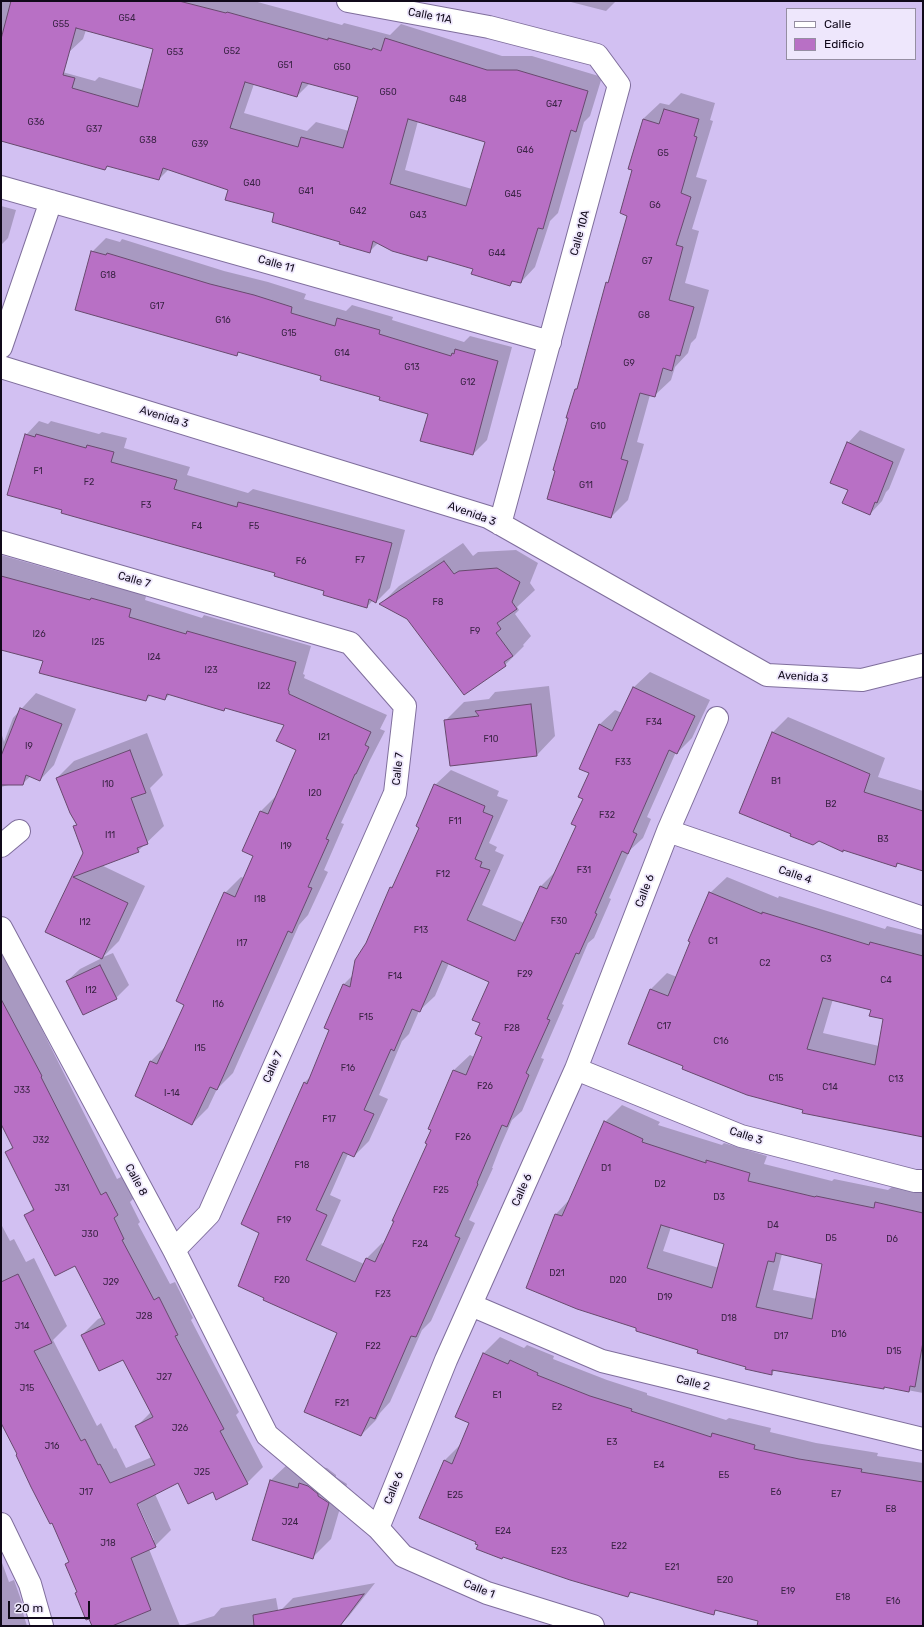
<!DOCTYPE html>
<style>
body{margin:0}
#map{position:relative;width:924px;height:1627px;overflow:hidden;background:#d2c0f2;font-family:Rubik,sans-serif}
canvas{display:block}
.frame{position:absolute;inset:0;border:2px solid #10091a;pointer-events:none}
.legend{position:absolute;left:786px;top:8px;width:130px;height:52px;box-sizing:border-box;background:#eee7fc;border:1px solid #958ea2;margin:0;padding:5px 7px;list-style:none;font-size:12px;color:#10091a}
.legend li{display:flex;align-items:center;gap:8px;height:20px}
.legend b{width:20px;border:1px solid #958ea2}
.scale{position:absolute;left:8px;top:1601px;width:82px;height:18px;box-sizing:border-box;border:2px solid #10091a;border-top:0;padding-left:5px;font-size:12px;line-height:14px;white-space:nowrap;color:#10091a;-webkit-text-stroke:3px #eee7fc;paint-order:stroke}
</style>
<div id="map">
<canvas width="924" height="1627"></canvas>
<div class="frame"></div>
<ul class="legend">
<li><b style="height:5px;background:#fff"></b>Calle</li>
<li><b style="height:11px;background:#b870c5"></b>Edificio</li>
</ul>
<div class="scale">20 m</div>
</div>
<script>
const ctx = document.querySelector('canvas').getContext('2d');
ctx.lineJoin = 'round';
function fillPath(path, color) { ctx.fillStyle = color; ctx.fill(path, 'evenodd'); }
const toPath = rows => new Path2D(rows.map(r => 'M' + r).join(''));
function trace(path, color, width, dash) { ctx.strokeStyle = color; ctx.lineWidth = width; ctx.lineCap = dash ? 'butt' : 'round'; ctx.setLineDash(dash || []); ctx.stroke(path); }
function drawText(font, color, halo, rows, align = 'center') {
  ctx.font = font + ' Rubik,sans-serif'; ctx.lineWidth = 3.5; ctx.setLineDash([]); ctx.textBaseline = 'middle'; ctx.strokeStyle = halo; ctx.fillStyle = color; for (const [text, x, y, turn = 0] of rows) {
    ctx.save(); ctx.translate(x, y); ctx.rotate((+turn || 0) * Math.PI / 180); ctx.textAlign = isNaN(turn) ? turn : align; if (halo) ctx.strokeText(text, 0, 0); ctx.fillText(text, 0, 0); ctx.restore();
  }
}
const shadow = toPath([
 [1,1,254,1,342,25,344,23,390,35,401,24,502,56,532,56,602,77,590,116,584,122,558,213,550,221,535,267,521,282,514,280,510,285,474,268,431,256,427,260,378,243,369,252,276,213,229,189,169,169,159,179,109,165,105,169,1,141,1,55,95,81,99,77,144,90,155,49,86,30,83,39,68,53,1,32],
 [310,83,360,97,349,131,316,122,307,131,244,113,254,84,297,96],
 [418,121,486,141,472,189,405,170],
 [567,1,616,1,606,11],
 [681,93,715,103,710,120,713,121,696,177,707,180,692,229,699,231,685,283,709,290,696,338,691,343,688,353,675,367,671,380,654,396,650,395,637,442,644,444,628,500,611,517,569,418,576,389,579,386,607,283,610,280,628,215,634,170,643,119,660,103,669,105],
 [1,206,16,210,8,238,1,245],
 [106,238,120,242,122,239,224,271,268,282,306,294,304,299,346,311,352,305,393,317,392,320,464,342,470,336,512,347,487,440,473,454,429,413,322,375,240,351,236,355,92,252],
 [39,421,48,424,51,421,99,434,102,432,127,438,124,448,190,467,187,475,248,493,253,489,405,530,390,588,376,602,373,600,367,607,276,572,63,509,26,435],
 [860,430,905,449,889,489,886,492,882,501,870,514,849,490,848,443],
 [463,543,473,556,478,552,516,550,538,563,530,583,535,590,517,607,519,610,515,614,531,636,523,645,524,646,505,665,381,604,399,586],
 [1,555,106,585,108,583,147,593,145,600,202,618,204,615,311,646,303,674,305,675,304,678,387,715,380,729,385,731,370,760,341,823,344,824,324,870,328,872,308,915,299,925,233,1073,217,1089,208,1108,192,1124,137,1095,151,1061,166,1046,185,1004,225,893,241,877,244,878,254,855,244,851,261,811,277,795,297,750,285,724,226,707,223,710,170,694,165,699,151,695,146,700,44,660,1,649],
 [650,672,710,700,692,738,677,753,676,752,647,817,651,819,643,838,630,850,609,898,611,899,594,938,588,943,562,1004,564,1005,541,1058,544,1059,522,1111,512,1120,501,1145,492,1168,493,1168,469,1220,475,1223,431,1321,422,1330,390,1402,380,1413,376,1420,361,1435,339,1332,261,1232,304,1083,311,1076,330,1030,344,984,354,974,391,887,396,883,421,827,435,785,451,770,499,791,497,796,508,800,489,843,497,847,495,851,504,855,482,905,524,923,541,886,556,871,577,826,590,773,599,725,615,710,622,713,634,687],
 [449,963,491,981,481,1022,483,1036,474,1057,470,1055,454,1070,429,1129,432,1130,429,1143,384,1244,382,1243,367,1258,364,1264,321,1245,341,1200,330,1195,348,1154,354,1156,369,1141,388,1099,379,1095,402,1041,409,1034,419,1011,435,996],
 [549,686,555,736,537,755,445,721,464,702,489,699,495,692],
 [36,693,76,709,54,765,40,780,31,776,22,784,12,784,1,787,1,732,4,742,13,718],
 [788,717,885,758,878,777,923,791,923,870,899,863,896,866,844,849,843,851,819,840,793,833,740,812,773,732],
 [147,733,163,775,150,788,164,826,138,851,101,865,145,886,119,941,103,957,113,953,129,985,116,998,67,981,80,969,102,958,47,932,84,853,74,827,77,824,57,778,74,761],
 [727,877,778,898,779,896,885,929,887,926,923,935,923,1136,804,1110,685,1065,630,1043,651,989,667,973,677,977,710,893],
 [833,999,872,1009,884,1018,879,1046,823,1033],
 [1,948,117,1179,123,1176,134,1198,130,1202,140,1222,138,1224,170,1284,175,1282,193,1318,191,1320,239,1412,236,1415,263,1467,247,1483,213,1490,178,1482,155,1494,171,1530,155,1546,149,1549,180,1626,96,1626,66,1564,70,1561,52,1521,1,1421,1,1224,10,1241,14,1239,26,1262,34,1258,67,1326,53,1340,97,1426,101,1423,114,1449,116,1448,126,1468,152,1457,136,1427,151,1412,124,1358,82,1335,98,1319,103,1317,75,1265,26,1216,34,1207,6,1153,13,1146,1,1121],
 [134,1500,136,1500,154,1540,152,1540],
 [622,1105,660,1122,658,1125,722,1145,724,1143,767,1156,764,1164,832,1181,834,1179,888,1190,893,1186,923,1192,923,1393,886,1386,884,1388,775,1370,771,1374,638,1328,527,1287,556,1214,570,1199,605,1122],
 [671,1227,725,1244,719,1268,663,1251],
 [782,1254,823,1263,817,1299,773,1290],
 [500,1337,524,1348,527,1345,554,1356,553,1359,607,1380,647,1393,647,1395,726,1420,729,1418,771,1428,770,1432,816,1443,878,1453,877,1456,923,1463,923,1626,758,1626,759,1620,717,1610,713,1613,632,1592,628,1596,479,1545,444,1461,461,1444,470,1422,456,1416,484,1353],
 [290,1462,327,1468,336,1475,336,1477,347,1484,331,1539,312,1558,254,1540,271,1480],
 [1,1560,9,1582,14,1580,25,1611,23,1613,27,1626,1,1626],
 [375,1583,349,1616,339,1626,302,1626,281,1610,293,1598],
 [276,1598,281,1626,181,1626,214,1616,221,1608]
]);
const building = toPath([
 [11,1,179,1,226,13,227,12,328,40,328,38,372,50,373,48,381,51,385,38,487,70,517,70,588,91,576,132,571,130,543,229,538,228,521,283,512,281,510,286,471,274,473,269,428,256,427,261,392,251,373,241,370,253,339,244,340,242,272,222,274,213,225,200,228,190,163,168,159,180,107,166,105,170,1,141,1,39,11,1],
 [76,28,153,49,138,107,72,88,75,78,63,75,76,28],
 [245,82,297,97,302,82,358,97,343,148,301,137,298,147,230,128,245,82],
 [408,119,485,142,466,206,390,184,408,119],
 [664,109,699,119,694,136,697,137,681,193,691,197,676,245,683,247,669,300,694,307,680,356,676,355,672,371,663,368,655,397,640,393,621,459,628,461,611,518,547,499,555,471,553,470,568,418,566,418,575,389,577,389,606,282,608,283,627,216,620,213,632,170,628,169,643,119,659,124,664,109],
 [91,251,106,255,107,253,210,284,254,295,292,307,291,313,335,326,337,318,380,330,379,334,451,356,452,353,454,354,455,349,498,361,473,455,420,441,428,414,379,400,380,397,320,380,321,376,238,352,237,356,75,310,91,251],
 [25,434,35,437,36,434,86,448,87,445,114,452,111,462,177,480,174,489,237,507,238,502,392,543,376,603,369,599,367,608,323,595,324,591,274,576,275,573,61,513,62,510,7,495,25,434],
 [847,442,893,462,877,503,875,502,870,515,842,503,848,490,830,483,847,442],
 [444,561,454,574,459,571,497,568,520,582,512,602,517,609,497,623,501,629,496,633,513,656,504,662,506,666,464,695,407,619,379,604,444,561],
 [1,576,90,600,91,598,131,609,129,617,186,634,187,631,296,662,288,690,289,691,289,694,371,732,365,745,369,747,356,774,355,774,326,839,329,840,308,887,312,888,292,933,288,931,217,1090,210,1087,192,1125,135,1096,150,1061,157,1064,184,1005,176,1001,224,892,235,897,253,856,242,851,260,811,268,814,296,750,276,741,284,725,225,708,224,711,167,694,165,700,148,695,146,701,39,673,43,661,1,650,1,576],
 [633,687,695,716,677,754,669,750,633,832,637,834,628,854,622,851,595,913,597,914,579,954,576,953,547,1019,550,1020,526,1073,529,1075,507,1127,502,1125,486,1162,477,1183,478,1184,455,1236,460,1238,416,1337,411,1336,375,1419,370,1417,361,1436,304,1412,337,1333,263,1300,264,1298,238,1286,259,1233,241,1224,304,1082,307,1084,329,1030,324,1028,343,984,350,987,355,960,366,943,390,887,392,888,419,828,416,826,434,784,485,806,483,812,493,816,475,859,482,862,480,867,490,870,467,920,515,941,540,886,547,889,576,826,571,824,583,799,578,797,589,773,579,769,599,724,612,731,633,687],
 [442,961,489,982,472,1020,480,1023,475,1034,482,1037,466,1075,453,1070,428,1129,431,1130,425,1143,427,1144,392,1221,394,1221,375,1262,366,1258,355,1282,306,1260,327,1215,316,1210,343,1152,354,1157,374,1114,364,1110,391,1049,394,1051,412,1009,420,1012,442,961],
 [531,704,537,756,450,766,444,720,479,716,475,711,531,704],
 [20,708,62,724,40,781,26,775,23,785,1,785,1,756,20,708],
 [772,732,870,774,864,792,923,811,923,871,897,863,896,867,843,850,843,852,819,841,813,845,790,836,791,834,739,813,772,732],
 [130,750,146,793,131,798,148,844,137,848,139,852,73,877,128,903,102,959,45,932,83,853,73,826,77,825,70,813,56,778,130,750],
 [709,892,762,914,762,912,869,945,870,942,923,956,923,1137,802,1113,803,1110,747,1095,682,1069,683,1066,628,1044,650,989,668,996,690,942,688,941,709,892],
 [823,998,871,1010,869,1016,883,1019,875,1065,807,1049,823,998],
 [100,965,117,999,83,1015,66,981,100,965],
 [1,999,42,1076,41,1077,101,1195,106,1192,118,1215,114,1218,124,1239,122,1240,154,1300,159,1297,178,1335,175,1336,224,1429,220,1431,248,1484,216,1500,213,1492,188,1504,178,1483,137,1504,156,1547,131,1558,151,1610,112,1626,92,1626,89,1619,86,1620,75,1593,77,1592,65,1564,69,1562,52,1523,50,1524,31,1487,16,1455,17,1454,1,1423,1,1282,18,1274,52,1343,34,1351,81,1441,85,1439,98,1465,100,1464,110,1483,155,1465,135,1426,153,1417,123,1360,99,1371,81,1335,105,1324,75,1266,55,1276,24,1215,34,1210,5,1152,13,1148,1,1124,1,999],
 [604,1121,643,1139,642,1142,706,1163,706,1160,750,1173,748,1181,815,1197,816,1196,874,1208,875,1202,923,1213,923,1342,915,1387,910,1386,909,1392,884,1387,884,1389,772,1370,772,1375,745,1369,746,1367,697,1353,698,1350,636,1331,636,1328,577,1309,526,1288,555,1214,562,1216,604,1121],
 [661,1225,724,1244,712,1288,647,1268,661,1225],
 [776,1253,822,1264,812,1319,756,1307,768,1261,774,1262,776,1253],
 [483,1353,508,1364,510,1360,538,1373,537,1375,590,1396,632,1409,631,1411,711,1437,712,1433,755,1445,754,1449,799,1459,862,1469,861,1472,923,1482,923,1626,757,1626,758,1621,715,1610,714,1615,630,1592,628,1597,570,1580,503,1557,502,1559,476,1549,478,1545,475,1544,476,1542,419,1518,444,1460,452,1464,469,1423,455,1417,483,1353],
 [270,1480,298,1488,299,1483,308,1486,318,1494,318,1496,329,1503,313,1559,252,1540,270,1480],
 [364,1594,340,1626,254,1626,253,1615,364,1594]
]);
const minor = toPath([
 [348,1,489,27,597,55,619,85,500,524],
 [1,187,550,342],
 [1,347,51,201],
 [1,367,488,517,767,675,862,680,923,665],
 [1,542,350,643,405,706,395,793,209,1214,174,1250],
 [668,831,923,918],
 [1,846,19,831],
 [1,928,174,1250,267,1435,378,1528,403,1556,487,1593,593,1626],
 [576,1069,741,1136,915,1181,923,1181],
 [471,1305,602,1361,923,1439],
 [1,1524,30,1584,42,1626],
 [378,1528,446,1360,576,1069,668,831,717,718]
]);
const numberNames = [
 ["G54",127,18],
 ["G55",61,24],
 ["G52",232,51],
 ["G53",175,52],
 ["G51",285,65],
 ["G50",342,67],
 ["G50",388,92],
 ["G48",458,99],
 ["G47",554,104],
 ["G36",36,122],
 ["G37",94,129],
 ["G38",148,140],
 ["G39",200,144],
 ["G46",525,150],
 ["G5",663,153],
 ["G40",252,183],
 ["G41",306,191],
 ["G45",513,194],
 ["G6",655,205],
 ["G42",358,211],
 ["G43",418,215],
 ["G44",497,253],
 ["G7",647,261],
 ["G18",108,275],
 ["G17",157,306],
 ["G8",644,315],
 ["G16",223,320],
 ["G15",289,333],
 ["G14",342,353],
 ["G9",629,363],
 ["G13",412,367],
 ["G12",468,382],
 ["G10",598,426],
 ["F1",38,471],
 ["F2",89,482],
 ["G11",586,485],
 ["F3",146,505],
 ["F4",197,526],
 ["F5",254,526],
 ["F7",360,560],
 ["F6",301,561],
 ["F8",438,602],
 ["F9",475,631],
 ["I26",39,634],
 ["I25",98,642],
 ["I24",154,657],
 ["I23",211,670],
 ["I22",264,686],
 ["F34",654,722],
 ["I21",324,737],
 ["F10",491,739],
 ["I9",29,746],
 ["F33",623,762],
 ["B1",776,781],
 ["I10",108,784],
 ["I20",315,793],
 ["B2",831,804],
 ["F32",607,815],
 ["F11",455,821],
 ["I11",110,835],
 ["B3",883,839],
 ["I19",286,846],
 ["F31",584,870],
 ["F12",443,874],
 ["I18",260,899],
 ["F30",559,921],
 ["I12",85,922],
 ["F13",421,930],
 ["C1",713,941],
 ["I17",242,943],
 ["C3",826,959],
 ["C2",765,963],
 ["F29",525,974],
 ["F14",395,976],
 ["C4",886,980],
 ["I12",91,990],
 ["I16",218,1004],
 ["F15",366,1017],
 ["C17",664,1026],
 ["F28",512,1028],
 ["C16",721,1041],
 ["I15",200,1048],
 ["F16",348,1068],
 ["C15",776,1078],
 ["C13",896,1079],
 ["F26",485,1086],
 ["C14",830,1087],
 ["J33",22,1090],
 ["I-14",172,1093],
 ["F17",329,1119],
 ["F26",463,1137],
 ["J32",41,1140],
 ["F18",302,1165],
 ["D1",606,1168],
 ["D2",660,1184],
 ["J31",62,1188],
 ["F25",441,1190],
 ["D3",719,1197],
 ["F19",284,1220],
 ["D4",773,1225],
 ["J30",90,1234],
 ["D5",831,1238],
 ["D6",892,1239],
 ["F24",420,1244],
 ["D21",557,1273],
 ["F20",282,1280],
 ["D20",618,1280],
 ["J29",111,1282],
 ["F23",383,1294],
 ["D19",665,1297],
 ["J28",144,1316],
 ["D18",729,1318],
 ["J14",22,1326],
 ["D16",839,1334],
 ["D17",781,1336],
 ["F22",373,1346],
 ["D15",894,1351],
 ["J27",164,1377],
 ["J15",27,1388],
 ["E1",497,1395],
 ["F21",342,1403],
 ["E2",557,1407],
 ["J26",180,1428],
 ["E3",612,1442],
 ["J16",52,1446],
 ["E4",659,1465],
 ["J25",202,1472],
 ["E5",724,1475],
 ["J17",86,1492],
 ["E6",776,1492],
 ["E7",836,1494],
 ["E25",455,1495],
 ["E8",891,1509],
 ["J24",290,1522],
 ["E24",503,1531],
 ["J18",108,1543],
 ["E22",619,1546],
 ["E23",559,1551],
 ["E21",672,1567],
 ["E20",725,1580],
 ["E19",788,1591],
 ["E18",843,1597],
 ["E16",893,1601]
];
const streetNames = [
 ["Calle 11A",430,16,11],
 ["Calle 10A",580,233,-75],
 ["Calle 11",276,264,16],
 ["Avenida 3",164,417,17],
 ["Avenida 3",472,514,20],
 ["Calle 7",134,580,16],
 ["Avenida 3",803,677,4],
 ["Calle 7",398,769,-84],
 ["Calle 4",795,875,19],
 ["Calle 6",645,891,-69],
 ["Calle 7",273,1067,-66],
 ["Calle 3",746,1136,18],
 ["Calle 8",136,1180,62],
 ["Calle 6",522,1190,-66],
 ["Calle 2",693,1383,14],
 ["Calle 6",394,1488,-68],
 ["Calle 1",479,1589,22]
];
fillPath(shadow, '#0003');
fillPath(building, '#b870c5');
trace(building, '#68496e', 1);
trace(minor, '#7f6e9c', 24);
trace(minor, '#fff', 22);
drawText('9px', '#3a2345', null, numberNames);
drawText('11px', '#10091a', '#eee7fc', streetNames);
</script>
